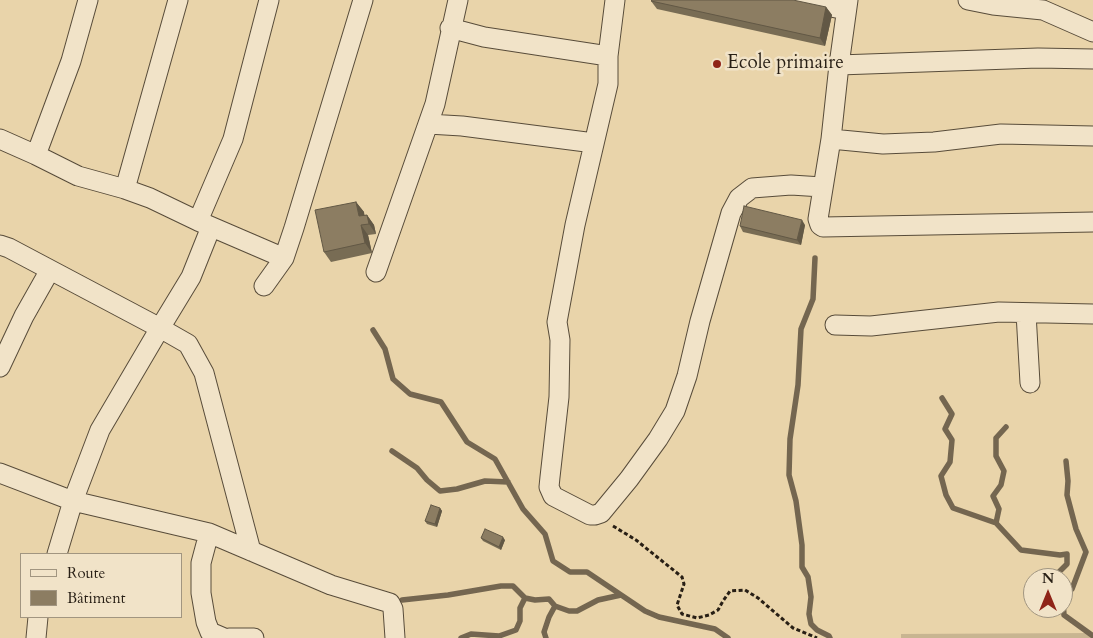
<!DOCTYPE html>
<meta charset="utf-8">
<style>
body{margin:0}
#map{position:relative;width:1093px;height:638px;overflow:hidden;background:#e9d4aa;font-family:Cardo,serif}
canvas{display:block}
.legend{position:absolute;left:20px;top:553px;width:162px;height:65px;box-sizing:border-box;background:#f1e3c8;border:1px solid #a19580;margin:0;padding:6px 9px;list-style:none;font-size:15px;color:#281f15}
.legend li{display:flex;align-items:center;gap:10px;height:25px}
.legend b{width:25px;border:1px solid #a19580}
.north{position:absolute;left:1023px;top:568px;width:50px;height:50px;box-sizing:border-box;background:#f1e3c8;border:1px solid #a19580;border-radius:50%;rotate:0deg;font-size:14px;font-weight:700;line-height:20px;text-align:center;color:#281f15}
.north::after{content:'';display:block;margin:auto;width:18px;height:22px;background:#8f2418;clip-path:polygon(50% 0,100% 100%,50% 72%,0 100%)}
</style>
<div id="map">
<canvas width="1093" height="638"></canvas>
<ul class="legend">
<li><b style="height:6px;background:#f1e3c8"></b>Route</li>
<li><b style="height:14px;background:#8c7d62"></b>Bâtiment</li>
</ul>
<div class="north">N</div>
</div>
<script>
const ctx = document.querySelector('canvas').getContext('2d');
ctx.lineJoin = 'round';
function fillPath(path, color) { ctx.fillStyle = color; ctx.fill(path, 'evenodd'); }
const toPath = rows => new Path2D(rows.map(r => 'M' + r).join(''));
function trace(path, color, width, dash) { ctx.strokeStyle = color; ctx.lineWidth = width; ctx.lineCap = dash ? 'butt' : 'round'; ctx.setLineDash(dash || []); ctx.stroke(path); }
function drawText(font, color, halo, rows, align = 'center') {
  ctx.font = font + ' Cardo,serif'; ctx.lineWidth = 5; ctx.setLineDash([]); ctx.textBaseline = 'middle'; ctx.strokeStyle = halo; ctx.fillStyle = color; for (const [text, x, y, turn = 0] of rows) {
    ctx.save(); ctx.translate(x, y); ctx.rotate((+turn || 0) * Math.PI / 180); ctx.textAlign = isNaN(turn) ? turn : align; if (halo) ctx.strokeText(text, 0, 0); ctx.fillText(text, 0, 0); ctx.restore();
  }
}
const green = toPath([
 [1093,633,1093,638,901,638,901,634]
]);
const stream = toPath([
 [815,258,813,299,801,329,798,385,790,439,789,475,796,501,802,545,802,567,808,577,811,597,809,614,811,624,817,630,829,636,830,638],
 [373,330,385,349,393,379,410,394,441,402,467,442,495,459,523,509,545,534,553,561,570,572,587,572,645,611,659,617,715,629,728,638],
 [942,398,952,414,945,429,952,440,950,462,941,476,946,495,953,508,996,523,1021,550,1060,555,1067,554,1067,564,1055,576,1056,578],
 [392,451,417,468,427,480,440,491,457,489,485,481,508,482],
 [996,523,999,509,993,496,1001,485,1004,471,996,456,996,438,1006,427],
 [1063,594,1072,589,1086,552,1076,529,1067,495,1068,481,1066,461],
 [402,600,448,595,501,586,513,586,525,598,535,600,549,599,555,606,569,611,577,611,598,600,621,595],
 [1063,601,1064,615,1093,636],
 [461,638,471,634,499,636,516,630,520,621,520,608,525,598],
 [546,638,544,632,549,617,555,606]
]);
const path = toPath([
 [613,526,636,540,682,577,684,584,677,605,682,614,697,618,709,615,718,610,723,601,730,591,745,590,758,598,793,628,817,638]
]);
const street = toPath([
 [88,0,71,61,36,155,78,176,125,189],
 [178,0,125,189,150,198,198,221,284,258],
 [615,0,608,56,608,84,575,225,557,322,560,340,559,397,550,477,549,487,553,496,590,515,595,515,601,513,629,479,658,439,675,411,687,376,700,321,731,213,739,198,752,188,791,185,822,187],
 [796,0,846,10],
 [848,0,839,65,831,139,818,219,820,225,823,227,1093,222],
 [968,0,993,5,1043,10,1093,32],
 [450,28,484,37,608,56],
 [839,65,1038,58,1093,59],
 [428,124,462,126,594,143],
 [0,139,36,155],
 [831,139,883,144,934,142,1001,134,1093,136],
 [198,221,233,139,269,0],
 [0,245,9,248,160,328,191,277,211,227],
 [376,272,435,104,458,0],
 [264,286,284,258,294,228,363,0],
 [1026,313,1030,383],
 [835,325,871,326,999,312,1093,314],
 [0,367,24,316,50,270],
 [0,473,73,501,209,533,331,585,390,603,393,609,395,638],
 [209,533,201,563,201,593,206,622,210,632,224,638],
 [57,554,73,501,100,430,160,328,188,344,204,373,251,551],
 [36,638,38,617],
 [229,638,254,638]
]);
const wall = toPath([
 [651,1,826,7,832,15,825,46,657,9],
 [356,202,364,212,364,215,367,215,374,225,376,234,368,235,372,253,331,262,324,252],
 [805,225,801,245,743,232,740,226],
 [440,508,442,511,437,527,427,524,425,521],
 [481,538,505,540,501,550,483,541]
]);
const shadedWall = toPath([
 [826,7,832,15,825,46,820,38],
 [356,202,364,212,366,224,359,216],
 [367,215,374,225,376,234,369,224],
 [802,220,805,225,801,245,797,240],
 [361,225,368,235,372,253,365,243],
 [440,508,442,511,437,527,435,524],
 [503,537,505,540,501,550,499,547]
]);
const building = toPath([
 [652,0,793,0,826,7,820,38,651,1,652,0],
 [356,202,359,216,367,215,369,224,361,225,365,243,324,252,315,210,356,202],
 [744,206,802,220,797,240,740,226,744,206],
 [431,505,440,508,435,524,425,521,431,505],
 [485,529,503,537,499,547,481,538,485,529]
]);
const markers = [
 [717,64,5,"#8f2418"]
];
const poiNames = [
 ["Ecole primaire",727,64]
];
fillPath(green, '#c8b591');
trace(stream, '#746650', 5.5);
trace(street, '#584c3a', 21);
trace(path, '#281f15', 3, [4, 2.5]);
trace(street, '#f1e3c8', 19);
fillPath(wall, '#786c54');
fillPath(shadedWall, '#625845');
fillPath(building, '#8c7d62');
trace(building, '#625845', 1);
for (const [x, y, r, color] of markers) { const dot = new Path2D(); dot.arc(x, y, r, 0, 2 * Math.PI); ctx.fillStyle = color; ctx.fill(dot); trace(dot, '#f1e3c8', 2); }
drawText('19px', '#281f15', '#f1e3c8', poiNames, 'left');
</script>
